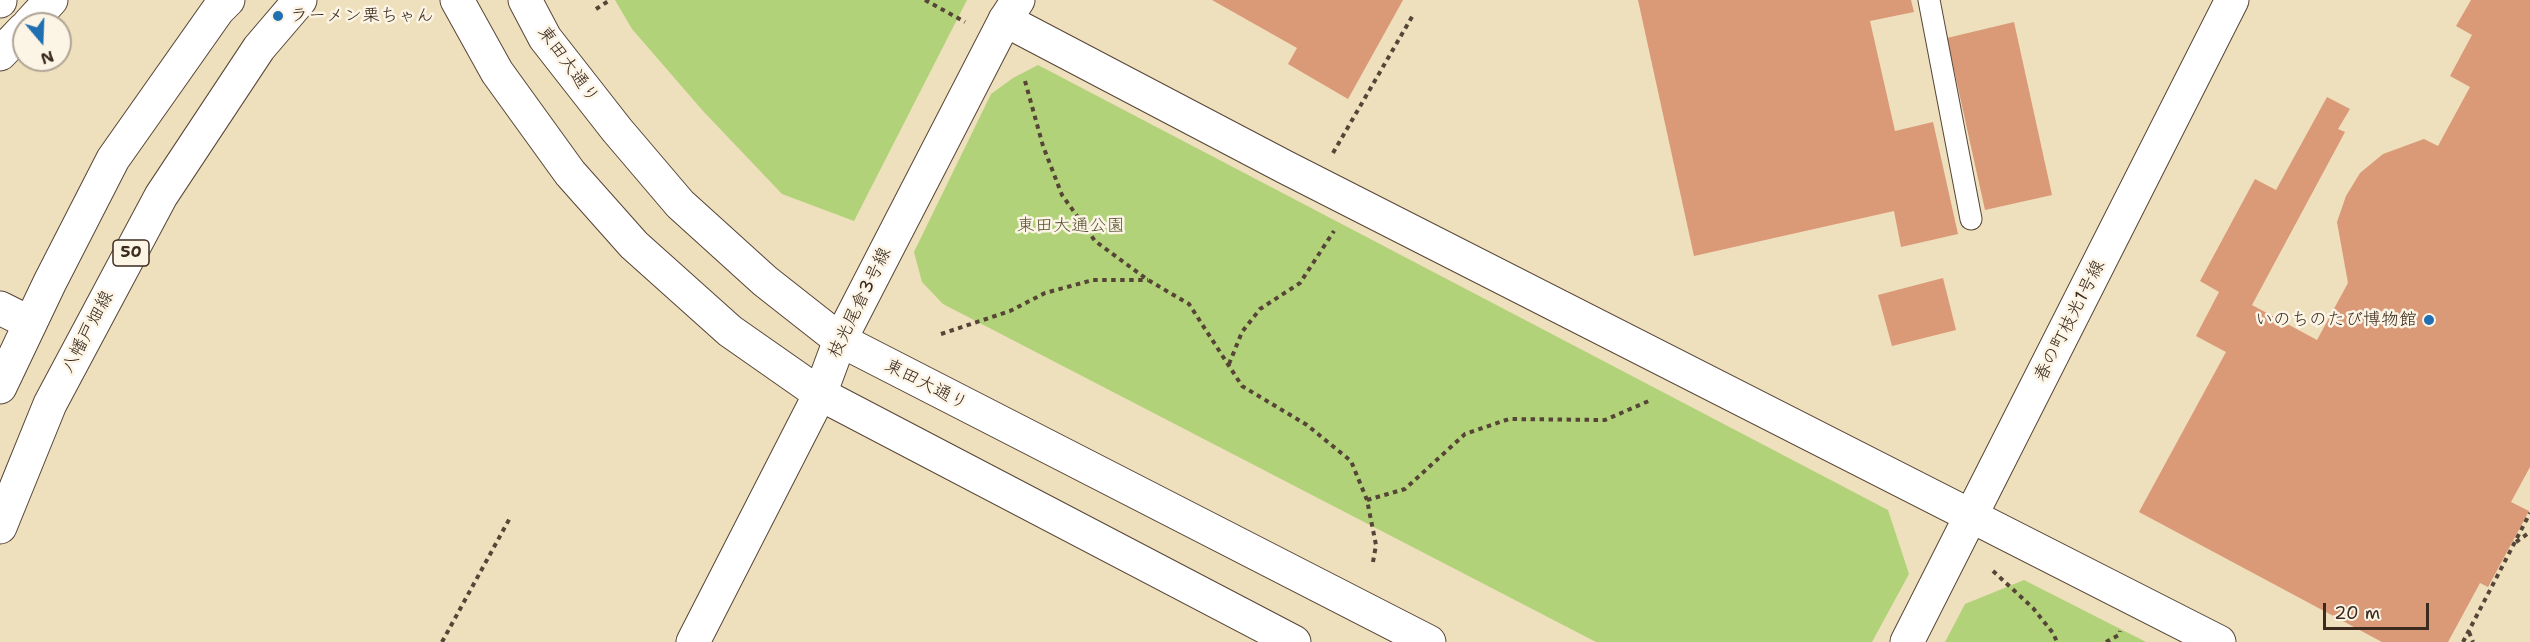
<!DOCTYPE html>
<meta charset="utf-8">
<style>
body{margin:0}
#map{position:relative;width:2530px;height:642px;overflow:hidden;background:#eedfbd;font-family:"Shantell Sans",sans-serif}
canvas{display:block}
.north{position:absolute;left:12px;top:12px;width:60px;height:60px;box-sizing:border-box;background:#fcf5e5;border:2px solid #afa495;border-radius:50%;rotate:161deg;font-size:16px;font-weight:700;line-height:24px;text-align:center;color:#3b2a1e}
.north::after{content:'';display:block;margin:auto;width:21px;height:27px;background:#1f6fb2;clip-path:polygon(50% 0,100% 100%,50% 72%,0 100%)}
.scale{position:absolute;left:2323px;top:603px;width:106px;height:27px;box-sizing:border-box;border:3px solid #3b2a1e;border-top:0;padding-left:8px;font-size:18px;line-height:21px;white-space:nowrap;color:#3b2a1e;-webkit-text-stroke:4px #fcf5e5;paint-order:stroke}
</style>
<div id="map">
<canvas width="2530" height="642"></canvas>
<div class="north">N</div>
<div class="scale">20 m</div>
</div>
<script>
const ctx = document.querySelector('canvas').getContext('2d');
ctx.lineJoin = 'round';
function fillPath(path, color) { ctx.fillStyle = color; ctx.fill(path, 'evenodd'); }
const toPath = rows => new Path2D(rows.map(r => 'M' + r).join(''));
function trace(path, color, width, dash) { ctx.strokeStyle = color; ctx.lineWidth = width; ctx.lineCap = dash ? 'butt' : 'round'; ctx.setLineDash(dash || []); ctx.stroke(path); }
function drawText(font, color, halo, rows, align = 'center') {
  ctx.font = font + ' "Shantell Sans","Klee One",sans-serif'; ctx.lineWidth = 5; ctx.setLineDash([]); ctx.textBaseline = 'middle'; ctx.strokeStyle = halo; ctx.fillStyle = color; for (const [text, x, y, turn = 0] of rows) {
    ctx.save(); ctx.translate(x, y); ctx.rotate((+turn || 0) * Math.PI / 180); ctx.textAlign = isNaN(turn) ? turn : align; if (halo) ctx.strokeText(text, 0, 0); ctx.fillText(text, 0, 0); ctx.restore();
  }
}
const green = toPath([
 [615,0,967,0,854,221,782,194,703,111,632,29],
 [1038,65,1888,510,1909,574,1872,642,1596,642,943,304,922,282,914,252,991,94,1013,78],
 [2024,580,2146,642,1945,642,1965,604]
]);
const building = toPath([
 [1212,0,1403,0,1348,99,1288,64,1297,48],
 [1638,0,1911,0,1914,12,1870,21,1895,131,1933,122,1958,234,1901,247,1894,211,1694,256],
 [2471,0,2530,0,2530,467,2511,502,2529,511,2488,587,2480,583,2448,642,2382,642,2139,512,2226,352,2196,336,2219,292,2200,281,2255,179,2276,190,2327,97,2350,109,2338,129,2345,132,2252,305,2317,340,2348,283,2337,222,2346,196,2360,173,2383,154,2424,139,2438,146,2470,87,2450,76,2472,35,2456,26],
 [2014,22,2052,195,1985,210,1947,38],
 [1943,278,1956,330,1892,346,1878,295]
]);
const path = toPath([
 [925,0,965,22],
 [596,9,610,0],
 [1025,81,1043,146,1062,195,1095,241,1148,280,1189,304,1242,386,1307,425,1351,461,1367,500,1376,545,1373,562],
 [1333,153,1413,15],
 [941,334,1010,311,1045,293,1093,280,1148,280],
 [1229,364,1242,332,1260,309,1300,283,1334,231],
 [1367,500,1405,489,1465,434,1509,419,1605,420,1651,400],
 [2516,542,2530,532],
 [1993,571,2033,608,2053,633,2057,642],
 [2469,632,2473,642],
 [442,642,511,516],
 [2106,642,2119,635,2120,631],
 [2463,642,2530,513]
]);
const service = toPath([
 [1929,0,1971,219]
]);
const minor = toPath([
 [1005,20,1285,167,2219,642],
 [0,308,30,323],
 [1907,642,2232,0]
]);
const tertiary = toPath([
 [457,0,497,72,570,173,634,245,730,331,820,394,1294,642],
 [525,0,545,38,617,130,680,204,765,281,840,340,1429,642],
 [693,642,820,394,840,340,1005,20,1018,0]
]);
const primary = toPath([
 [0,387,50,282,113,159,218,10,228,0],
 [0,527,50,404,161,196,259,48,300,0]
]);
const trunk = toPath([
 [0,1,0,0],
 [29,24,51,0],
 [0,54,24,29]
]);
const markers = [
 [278,16,6,"#1f6fb2"],
 [2429,320,6,"#1f6fb2"]
];
const shields = [
 [131,253,36]
];
const shieldNames = [
 ["50",131,253]
];
const poiNames = [
 ["ラーメン栗ちゃん",290,16],
 ["いのちのたび博物館",2417,320,"right"]
];
const streetNames = [
 ["東田大通り",568,65,54],
 ["枝光尾倉3号線",860,303,-64],
 ["春の町枝光1号線",2070,321,-63],
 ["八幡戸畑線",88,332,-62],
 ["東田大通り",926,385,27]
];
const parkNames = [
 ["東田大通公園",1071,226]
];
fillPath(green, '#b2d27a');
fillPath(building, '#da9977');
trace(service, '#564536', 23);
trace(minor, '#564536', 35);
trace(tertiary, '#564536', 35);
trace(primary, '#564536', 35);
trace(trunk, '#564536', 35);
trace(path, '#564536', 4, [4.5, 4.5]);
trace(service, '#fff', 21);
trace(minor, '#fff', 33);
trace(tertiary, '#fff', 33);
trace(primary, '#fff', 33);
trace(trunk, '#fff', 33);
for (const [x, y, r, color] of markers) { const dot = new Path2D(); dot.arc(x, y, r, 0, 2 * Math.PI); ctx.fillStyle = color; ctx.fill(dot); trace(dot, '#fcf5e5', 2); }
for (const [x, y, w] of shields) { const box = new Path2D(); box.roundRect(x - w / 2, y - 13, w, 26, 4.5); ctx.fillStyle = '#fcf5e5'; ctx.fill(box); trace(box, '#3b2a1e', 1.5); }
drawText('bold 16px', '#3b2a1e', null, shieldNames);
drawText('18px', '#3b2a1e', '#fcf5e5', poiNames, 'left');
drawText('18px', '#3b2a1e', '#fcf5e5', streetNames);
drawText('18px', '#595435', '#fcf5e5', parkNames);
</script>
